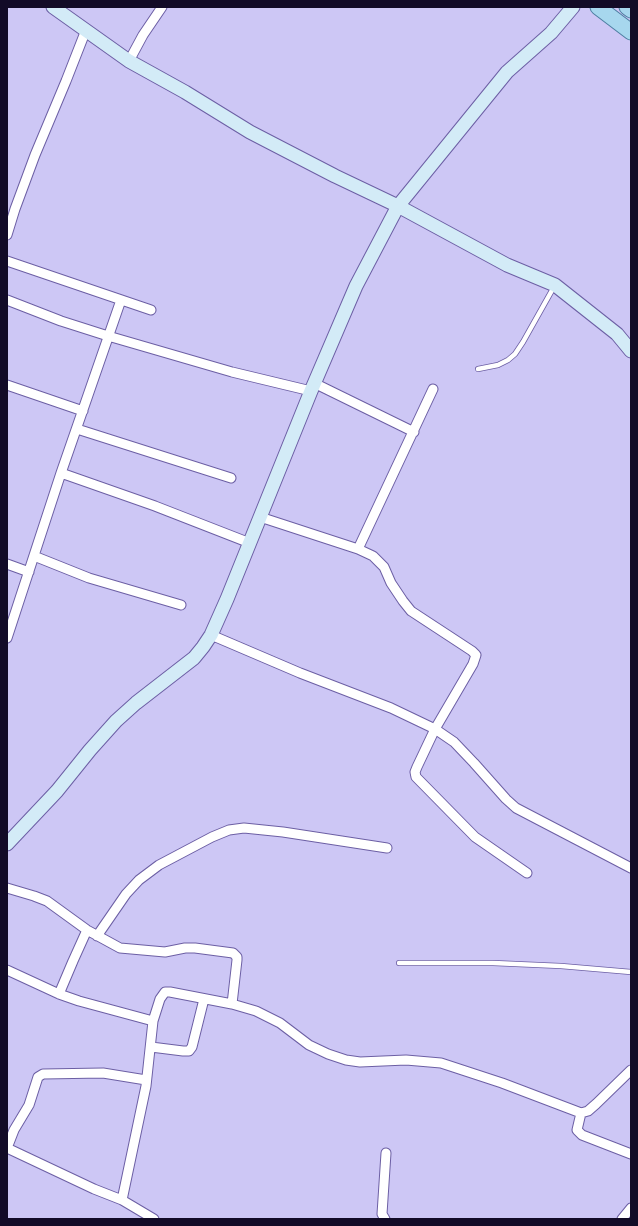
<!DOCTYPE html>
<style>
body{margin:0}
#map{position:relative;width:638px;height:1226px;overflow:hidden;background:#cdc7f5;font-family:"Archivo Narrow",sans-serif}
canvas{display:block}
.frame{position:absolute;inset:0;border:8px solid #120b27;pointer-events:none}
</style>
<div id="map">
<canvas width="638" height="1226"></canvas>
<div class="frame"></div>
</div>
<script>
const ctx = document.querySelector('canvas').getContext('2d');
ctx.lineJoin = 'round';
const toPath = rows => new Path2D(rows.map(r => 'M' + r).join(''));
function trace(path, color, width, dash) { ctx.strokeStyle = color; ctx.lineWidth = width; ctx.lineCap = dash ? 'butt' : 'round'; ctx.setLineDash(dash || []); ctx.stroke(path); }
const lane = toPath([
 [478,369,498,365,508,360,515,354,523,342,555,285],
 [399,963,493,963,561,966,631,972]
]);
const street = toPath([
 [129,61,143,35,162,7],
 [7,235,15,209,35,155,66,81,86,30],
 [7,261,151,310],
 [7,300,61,321,108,336,232,372,311,391],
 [314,383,414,432],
 [7,385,83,411],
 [77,429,231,478],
 [61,473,155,506,250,543],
 [260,517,358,549,373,556,384,567,391,583,403,601,411,611,472,651,476,655,473,664,435,729,417,767,415,772,416,777,475,837,527,873],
 [358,549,433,389],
 [34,556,89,578,181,605],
 [7,564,29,572],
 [211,635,300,673,391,708,435,729,454,742,474,763,506,799,516,808,631,868],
 [7,638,61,473,121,300],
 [7,888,34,896,47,901,87,930,120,948,165,952,185,948,195,948,233,953,237,957,237,960,232,1004],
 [97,936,126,894,139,880,159,865,212,837,229,830,244,828,283,832,387,848],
 [7,970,59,994,79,1001,153,1021],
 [59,994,73,961,87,930],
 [151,1047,183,1051,189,1051,192,1047,204,999],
 [581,1113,577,1130,582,1135,631,1154],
 [7,1148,14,1130,29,1105,38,1077,43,1074,103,1073,146,1080],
 [7,1148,94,1189,122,1200,154,1219],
 [122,1200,146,1086,153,1021,160,999,165,992,170,992,232,1004,256,1011,280,1023,309,1045,328,1054,346,1060,360,1062,406,1060,441,1063,502,1083,581,1113,588,1111,596,1104,631,1070],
 [385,1219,382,1214,386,1153],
 [622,1219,631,1208]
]);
const secondary = toPath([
 [53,7,129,61,185,92,250,132,335,176,398,206,507,265,555,285,617,334,631,351],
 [7,844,57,791,90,750,116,721,136,703,194,658,203,647,211,635,227,599,311,391,356,286,398,206,507,72,551,33,573,7]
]);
const primary = toPath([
 [598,7,631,32],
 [627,7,631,10]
]);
trace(lane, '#6c5fa4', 6);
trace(street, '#6c5fa4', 11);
trace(secondary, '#6c5fa4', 15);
trace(primary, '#4d7ea1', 17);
trace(lane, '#fff', 4.5);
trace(street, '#fff', 9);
trace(secondary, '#d3ebf7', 13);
trace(primary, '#a7d7ee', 15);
</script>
